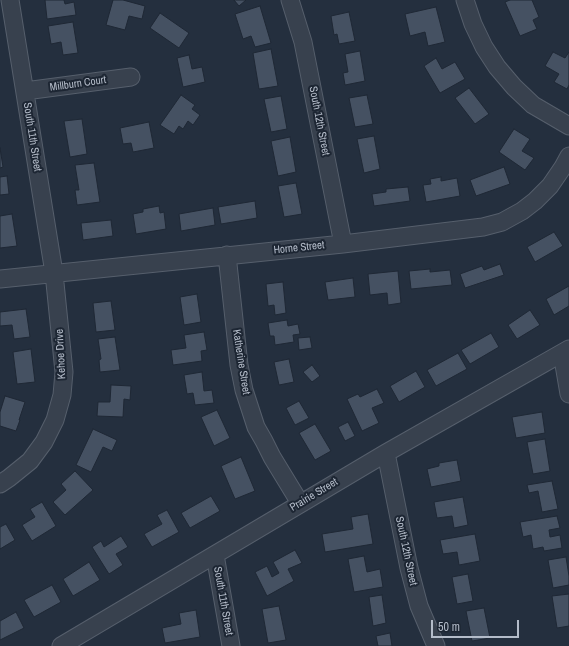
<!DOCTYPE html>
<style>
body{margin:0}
#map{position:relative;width:569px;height:646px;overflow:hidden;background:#242f3e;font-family:"Archivo Narrow",sans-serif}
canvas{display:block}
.scale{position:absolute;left:431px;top:620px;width:88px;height:18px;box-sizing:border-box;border:2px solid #b4bcc9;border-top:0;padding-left:5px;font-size:12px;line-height:14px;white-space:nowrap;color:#b4bcc9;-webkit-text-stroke:3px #1d2633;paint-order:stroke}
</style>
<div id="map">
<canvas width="569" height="646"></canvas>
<div class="scale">50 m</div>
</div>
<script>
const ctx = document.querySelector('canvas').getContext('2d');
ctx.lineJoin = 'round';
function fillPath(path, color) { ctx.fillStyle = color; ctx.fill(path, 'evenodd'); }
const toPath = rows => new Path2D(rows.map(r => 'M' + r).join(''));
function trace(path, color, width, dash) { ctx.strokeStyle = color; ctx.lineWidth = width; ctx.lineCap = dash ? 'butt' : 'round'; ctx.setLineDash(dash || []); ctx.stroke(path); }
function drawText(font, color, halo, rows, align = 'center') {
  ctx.font = font + ' "Archivo Narrow",sans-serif'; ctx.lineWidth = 4; ctx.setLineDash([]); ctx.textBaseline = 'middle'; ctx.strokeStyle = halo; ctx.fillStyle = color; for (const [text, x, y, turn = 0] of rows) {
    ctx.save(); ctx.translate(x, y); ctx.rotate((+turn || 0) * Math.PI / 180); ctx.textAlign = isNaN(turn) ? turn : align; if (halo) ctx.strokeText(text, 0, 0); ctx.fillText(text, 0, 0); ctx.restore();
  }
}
const building = toPath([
 [45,0,64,0,65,4,74,2,76,15,47,19,45,0],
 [113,0,123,0,145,6,142,19,129,16,125,30,106,25,113,0],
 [234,0,246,0,239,6,234,0],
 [510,0,532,0,539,17,533,20,537,29,520,36,505,2,510,0],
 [260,6,271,43,255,47,251,36,243,39,235,14,260,6],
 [436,7,445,42,428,46,425,32,410,36,405,14,436,7],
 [349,12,355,41,339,44,337,34,334,35,331,16,349,12],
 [160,13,189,33,179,48,150,28,160,13],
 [73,22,78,53,63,55,61,42,51,44,48,26,73,22],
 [271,49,278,86,259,89,253,53,271,49],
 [360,51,365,81,345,85,343,73,348,72,345,54,360,51],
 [553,52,565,58,569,52,569,85,567,89,554,82,559,74,545,66,553,52],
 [189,55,192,69,202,67,205,82,183,87,177,58,189,55],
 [436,58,442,69,455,62,465,79,440,93,424,66,436,58],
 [469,88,489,114,475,124,455,98,469,88],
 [181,95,195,105,192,109,200,115,193,125,188,121,183,129,179,126,174,134,160,125,181,95],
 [367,95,373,124,355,127,349,98,367,95],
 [281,96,287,129,271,132,264,99,281,96],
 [82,119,87,154,70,157,64,121,82,119],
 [149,122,154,148,133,152,131,143,123,144,120,128,149,122],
 [514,129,530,139,522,151,534,158,525,170,499,152,514,129],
 [374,136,380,169,364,173,357,139,374,136],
 [290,137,296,172,278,176,271,141,290,137],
 [0,148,3,167,0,168,0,148],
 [94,163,100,202,77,205,75,190,79,190,75,165,94,163],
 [504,167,510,184,476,196,470,180,504,167],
 [7,176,9,194,0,195,0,177,7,176],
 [441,177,441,181,457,178,460,196,426,202,423,185,431,184,430,179,441,177],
 [296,183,302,214,284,217,278,186,296,183],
 [408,187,410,201,374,206,372,194,386,192,386,189,408,187],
 [255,201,257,218,221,224,218,207,255,201],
 [159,206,160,213,164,212,166,229,136,234,133,214,143,212,143,209,159,206],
 [213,208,215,225,181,231,179,214,213,208],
 [12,214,17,246,0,248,0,216,12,214],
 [111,220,113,236,83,240,81,223,111,220],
 [554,232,563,246,535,262,527,247,554,232],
 [500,264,504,275,465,288,460,274,482,266,484,270,500,264],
 [430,269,430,272,450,270,452,285,411,289,409,271,430,269],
 [398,271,401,303,388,305,387,293,370,295,368,274,398,271],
 [353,278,355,297,328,300,325,282,353,278],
 [283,282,286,313,275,315,274,305,268,306,266,284,283,282],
 [569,286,569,306,554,315,546,299,569,286],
 [197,294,201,322,184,325,180,297,197,294],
 [111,301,115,330,96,332,93,303,111,301],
 [26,309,30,337,14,339,12,325,0,326,0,312,26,309],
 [530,310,540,325,517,339,508,325,530,310],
 [287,320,288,326,298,324,300,334,293,335,294,342,275,345,274,336,270,336,268,323,287,320],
 [204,332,207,350,201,351,202,361,173,365,171,350,186,348,184,335,204,332],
 [491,333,499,347,470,364,461,350,491,333],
 [115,337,120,370,100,372,99,360,101,359,98,339,115,337],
 [310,337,312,348,299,350,298,338,310,337],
 [31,349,35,382,17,384,13,352,31,349],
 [458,353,467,369,436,386,427,370,458,353],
 [289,359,294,382,279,385,274,362,289,359],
 [312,365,320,376,312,382,303,372,312,365],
 [416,371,425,387,399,402,390,386,416,371],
 [202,372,204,391,212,390,214,403,195,405,193,393,187,394,184,375,202,372],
 [111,385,131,386,130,400,124,399,123,417,97,416,98,402,110,402,111,385],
 [377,389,384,403,372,408,379,423,362,431,347,399,358,394,360,397,377,389],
 [5,396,25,402,19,420,20,420,16,431,0,426,0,412,5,396],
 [299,401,309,418,295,425,286,408,299,401],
 [217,410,230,438,214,446,201,417,217,410],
 [542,412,545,433,516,438,512,417,542,412],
 [348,422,355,436,345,441,338,427,348,422],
 [315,424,331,451,315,460,299,433,315,424],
 [93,429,117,440,112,451,103,447,91,472,76,465,93,429],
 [545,439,550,471,533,474,527,442,545,439],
 [241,457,255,491,235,499,221,466,241,457],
 [457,460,461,481,431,487,427,469,439,466,439,463,457,460],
 [75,471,93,490,65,515,53,502,66,490,61,484,75,471],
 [552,481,558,509,542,512,538,491,529,493,527,485,552,481],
 [211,496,220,511,190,528,181,513,211,496],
 [463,497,468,525,454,528,452,516,437,518,434,502,463,497],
 [42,502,56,526,32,541,22,525,35,517,30,509,42,502],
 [167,510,179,532,152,547,144,534,162,524,157,515,167,510],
 [368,514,373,544,325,552,322,534,353,529,351,517,368,514],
 [557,516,560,528,549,530,550,537,560,535,562,548,544,551,543,547,533,549,531,535,523,537,520,522,557,516],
 [6,524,15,540,0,549,0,527,6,524],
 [475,534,480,561,459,565,457,552,443,554,440,540,475,534],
 [121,536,128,547,116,554,123,565,109,574,92,547,101,541,104,547,121,536],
 [295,550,302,563,288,569,294,581,267,596,255,572,267,566,272,577,279,573,273,562,295,550],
 [364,556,367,572,380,569,383,587,354,592,348,559,364,556],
 [566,557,569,576,569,585,553,588,548,560,566,557],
 [89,562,100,580,73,596,63,579,89,562],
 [468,574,473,601,457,604,452,577,468,574],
 [52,585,61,602,34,617,24,600,52,585],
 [569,594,569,626,557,628,552,596,569,594],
 [382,595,386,623,373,626,369,597,382,595],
 [279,606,286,640,268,643,262,609,279,606],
 [484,608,490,638,472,641,466,611,484,608],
 [196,610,200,637,165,643,162,628,181,624,179,613,196,610],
 [16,612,24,628,0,640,0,621,16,612],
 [390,633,392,646,378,646,376,636,390,633]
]);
const minor = toPath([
 [290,0,303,42,343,244],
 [465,0,473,24,484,47,497,67,514,87,533,105,569,126],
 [25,91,131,77],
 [227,255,239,365,244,390,256,427,264,441,272,457,300,503],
 [0,279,343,244,483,227,502,222,522,211,535,201,550,186,563,167,569,156],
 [562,353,569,394],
 [386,453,409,568,419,606,436,646],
 [0,484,9,478,30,461,44,442,55,420,62,395,64,372,54,273,10,0],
 [215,555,231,646],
 [61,646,386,453,569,349]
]);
const streetNames = [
 ["Millburn Court",78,84,-8],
 ["South 12th Street",319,121,79],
 ["South 11th Street",32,137,81],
 ["Horne Street",299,248,-6],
 ["Kehoe Drive",61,354,-93],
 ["Katherine Street",241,362,81],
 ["Prairie Street",314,495,-31],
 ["South 12th Street",406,551,78],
 ["South 11th Street",223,601,80]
];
fillPath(building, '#455162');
trace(building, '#1f2835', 1);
trace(minor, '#565f6c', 19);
trace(minor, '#38414e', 17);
drawText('11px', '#b4bcc9', '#1d2633', streetNames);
</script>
